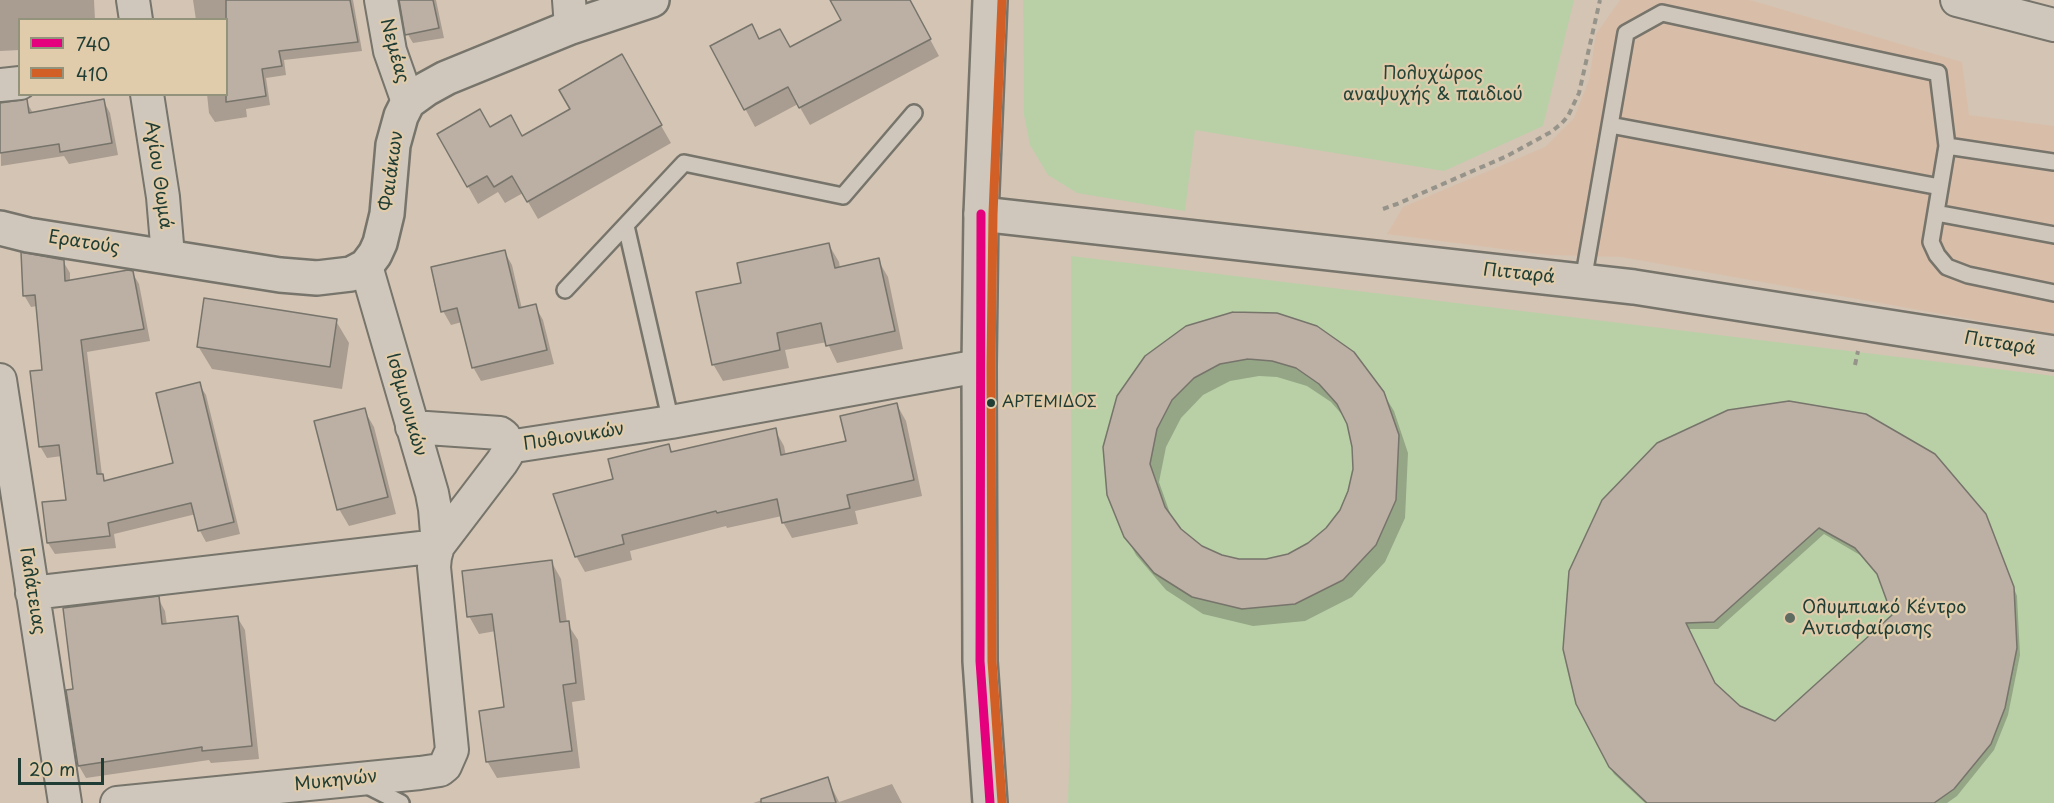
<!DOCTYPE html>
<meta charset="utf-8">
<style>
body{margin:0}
#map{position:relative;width:2054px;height:803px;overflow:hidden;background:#d4c4b4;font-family:"Playpen Sans",sans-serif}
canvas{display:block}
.legend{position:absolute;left:18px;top:18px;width:210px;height:78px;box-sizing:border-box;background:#e0cbaa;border:2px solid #93927b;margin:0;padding:8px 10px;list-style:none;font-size:18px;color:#1f3d34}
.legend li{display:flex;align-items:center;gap:12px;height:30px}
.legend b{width:30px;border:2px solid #93927b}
.scale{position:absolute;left:18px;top:758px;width:86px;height:27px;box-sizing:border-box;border:3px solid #1f3d34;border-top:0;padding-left:8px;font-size:18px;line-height:21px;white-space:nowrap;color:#1f3d34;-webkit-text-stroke:4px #e0cbaa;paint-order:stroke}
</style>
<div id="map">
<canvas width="2054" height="803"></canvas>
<ul class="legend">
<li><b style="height:8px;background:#e5007d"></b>740</li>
<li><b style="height:8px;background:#d25f25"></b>410</li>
</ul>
<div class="scale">20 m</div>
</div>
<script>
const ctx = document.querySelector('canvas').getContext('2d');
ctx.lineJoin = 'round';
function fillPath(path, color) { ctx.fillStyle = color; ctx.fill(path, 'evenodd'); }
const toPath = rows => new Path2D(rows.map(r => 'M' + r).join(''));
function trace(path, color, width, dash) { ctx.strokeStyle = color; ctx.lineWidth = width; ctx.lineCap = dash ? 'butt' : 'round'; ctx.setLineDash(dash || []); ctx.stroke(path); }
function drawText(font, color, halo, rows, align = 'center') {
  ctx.font = font + ' "Playpen Sans",sans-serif'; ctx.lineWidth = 4.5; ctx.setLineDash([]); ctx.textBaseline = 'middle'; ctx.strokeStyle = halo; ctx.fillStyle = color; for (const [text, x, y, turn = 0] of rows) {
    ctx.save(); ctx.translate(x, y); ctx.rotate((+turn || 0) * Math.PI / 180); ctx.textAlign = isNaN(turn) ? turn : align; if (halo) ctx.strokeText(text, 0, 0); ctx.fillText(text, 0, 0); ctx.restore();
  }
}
const built = toPath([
 [1620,0,1750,0,1962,62,1969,115,2054,126,2054,334,1621,257,1548,255,1387,234,1403,207,1545,147,1574,118,1589,80,1596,34]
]);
const green = toPath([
 [1023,0,1574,0,1543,126,1444,171,1195,130,1185,211,1077,193,1048,175,1030,145,1024,115],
 [1071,256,2054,376,2054,803,1068,803,1071,701]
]);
const shadow = toPath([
 [0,0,94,0,95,20,20,20,20,50,0,51],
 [193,0,353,0,362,51,284,60,286,75,266,78,270,105,246,109,247,117,215,122,209,113,207,94,226,94,226,20,196,20],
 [400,0,436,0,444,38,413,43,407,33],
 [832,0,909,0,939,56,810,125,798,104,755,127,712,47,759,41,790,49,843,21],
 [621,56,671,143,538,219,523,193,505,203,498,192,478,204,439,135,490,129,522,138,572,109],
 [103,100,110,113,118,155,69,164,64,156,1,166,0,104,26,101,33,113],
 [829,245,839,262,840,268,878,260,888,277,903,349,837,363,827,342,785,350,789,368,723,381,713,364,743,284],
 [504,251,512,265,522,309,535,306,543,320,554,364,481,381,473,367,462,322,451,325,443,311],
 [63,261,70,273,70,282,132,272,139,284,150,341,87,352,102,475,106,482,175,465,199,384,206,395,240,534,206,542,200,531,196,514,114,534,116,548,55,554,48,543,67,501,62,456,47,458,40,446,43,371,37,306,31,307,24,295],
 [336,321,349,343,342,389,212,369,198,346],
 [1186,328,1383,393,1394,411,1408,453,1405,518,1385,562,1352,597,1305,621,1253,626,1203,614,1166,590,1136,555,1126,536],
 [1259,376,1277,377,1307,386,1331,402,1345,418,1354,446,1354,469,1350,491,1341,510,1327,529,1309,545,1288,555,1266,561,1239,560,1222,556,1201,547,1180,530,1172,519,1159,482,1166,447,1181,418,1203,395,1230,381],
 [897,405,906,421,922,496,855,511,858,524,792,538,783,522,782,516,727,528,726,526,630,551,632,560,585,572,576,556,615,480,668,445,673,453,775,430,784,446,786,456,848,442],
 [364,410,374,427,396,514,349,526,339,509],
 [1603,500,1985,515,2017,596,2020,655,2008,715,1994,750,1957,796,1947,803,1645,803,1614,774,1610,767],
 [1824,534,1860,555,1880,578,1894,615,1776,723,1739,707,1715,686,1689,629,1718,629],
 [551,561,561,579,567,623,578,640,585,700,572,702,580,768,497,778,487,761,506,709,496,631,479,634,469,616],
 [158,598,165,611,167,625,237,617,245,630,259,759,211,763,209,760,86,778,79,766,75,690],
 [827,778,839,802,892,784,902,803,753,803]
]);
const building = toPath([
 [226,0,350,0,358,42,279,51,282,66,262,69,266,96,226,102,226,0],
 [399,0,433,0,439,28,405,35,399,0],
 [830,0,910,0,931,39,799,108,788,87,744,110,710,46,752,24,759,39,780,29,790,47,841,20,830,0],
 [622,54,662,125,527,202,512,176,494,187,487,176,467,187,437,134,480,109,490,127,511,115,522,136,570,109,559,90,622,54],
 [27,99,29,113,104,99,112,143,60,152,59,144,0,153,0,103,27,99],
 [829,243,835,268,879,258,895,331,826,346,821,323,777,333,780,350,712,365,696,292,741,283,737,263,829,243],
 [505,250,519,308,536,304,547,350,472,368,457,308,441,312,431,267,505,250],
 [21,252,64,260,65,281,128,270,133,271,144,329,81,340,97,474,103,474,104,481,173,463,156,393,200,382,234,522,198,531,191,503,108,523,110,536,47,543,42,502,66,500,59,445,39,447,30,371,42,370,35,295,23,296,21,252],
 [204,298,337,319,330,367,197,347,204,298],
 [1233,312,1277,313,1317,326,1354,352,1384,392,1399,435,1396,500,1376,545,1343,580,1295,604,1242,609,1192,597,1154,573,1124,537,1107,495,1103,447,1117,396,1145,356,1186,326,1233,312],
 [1248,359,1272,361,1296,368,1319,384,1337,404,1347,424,1352,447,1353,469,1348,491,1340,510,1326,528,1308,543,1288,554,1266,559,1239,559,1222,555,1202,546,1181,529,1165,507,1150,464,1157,429,1172,400,1194,378,1220,364,1248,359],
 [1789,401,1866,414,1935,454,1986,514,2014,587,2017,648,2005,708,1991,744,1954,789,1934,803,1647,803,1609,767,1576,704,1563,649,1569,571,1602,500,1657,443,1728,410,1789,401],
 [1819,528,1855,548,1877,574,1892,615,1775,721,1740,706,1715,683,1686,623,1714,622,1819,528],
 [897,403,914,480,847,495,850,508,782,523,777,499,717,513,716,511,622,535,624,544,575,557,553,494,613,479,608,459,669,444,671,452,776,428,781,455,846,441,840,416,897,403],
 [365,408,388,497,337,510,314,421,365,408],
 [552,560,560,622,569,621,576,683,563,685,572,751,486,762,479,711,504,707,492,614,467,617,462,571,552,560],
 [159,596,162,624,238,616,252,746,202,751,202,747,78,766,66,690,73,689,63,608,159,596],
 [828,777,836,803,761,803,761,799,828,777]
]);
const path = toPath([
 [1383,209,1397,204,1507,156,1551,132,1562,123,1568,116,1579,93,1600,0],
 [1855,365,1858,351]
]);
const service = toPath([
 [1610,125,1940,187],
 [1947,146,2054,162],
 [1936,213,2054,235],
 [626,226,671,422],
 [1583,281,1626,33,1662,13,1938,73,1947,146,1931,242,1937,255,1947,267,1968,275,2054,293],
 [565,290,684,163,843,196,914,113],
 [364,784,401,803]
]);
const minor = toPath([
 [133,0,136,20],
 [381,0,390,51,408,102],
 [569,0,571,27],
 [1957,0,2054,25],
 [0,85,20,83],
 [147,94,163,197,168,256],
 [0,380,65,803],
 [412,427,500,433,504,436,508,447],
 [32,593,438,546,435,509,432,493,366,266],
 [117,803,420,773,440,770,445,766,452,750,434,567,435,557,438,546,502,462,507,454,508,447,671,422,979,366]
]);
const tertiary = toPath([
 [981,214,1634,287,2054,353],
 [0,228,28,235,280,275,317,278,351,274,366,266,375,254,380,243,387,214,393,145,401,116,408,102,426,89,446,78,571,27,652,0]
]);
const secondary = toPath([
 [990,803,980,661,979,366,981,214,990,0]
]);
const bus1 = toPath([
 [981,214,980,661,990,803]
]);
const bus2 = toPath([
 [1002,802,992,661,991,366,993,214,1002,1]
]);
const markers = [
 [991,403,5,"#1f3d34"],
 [1790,618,6,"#5e6c61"]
];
const busNames = [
 ["ΑΡΤΕΜΙΔΟΣ",1002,403]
];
const streetNames = [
 ["Νεμέας",394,51,75],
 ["Φαιάκων",392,171,-82],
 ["Αγίου Θωμά",158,175,82],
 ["Ερατούς",84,243,9],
 ["Πιτταρά",1519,274,6],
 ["Πιτταρά",2000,344,9],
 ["Ισθμιονικών",406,405,74],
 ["Πυθιονικών",574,437,-9],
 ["Γαλάτειας",32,591,81],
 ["Μυκηνών",336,781,-6]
];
const parkNames = [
 ["Πολυχώρος",1433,74],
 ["αναψυχής & παιδιού",1433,95]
];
const poiNames = [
 ["Ολυμπιακό Κέντρο",1802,608],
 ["Αντισφαίρισης",1802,629]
];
fillPath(built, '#d8bea9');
fillPath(green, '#b9d0a7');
fillPath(shadow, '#0003');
fillPath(building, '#bcafa4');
trace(building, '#76746b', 1.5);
trace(service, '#76746b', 20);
trace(minor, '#76746b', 36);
trace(tertiary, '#76746b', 38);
trace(secondary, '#76746b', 38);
trace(path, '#96948a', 4, [6, 4.5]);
trace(service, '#cfc7bb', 15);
trace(minor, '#cfc7bb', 32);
trace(tertiary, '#cfc7bb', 33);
trace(secondary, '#cfc7bb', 33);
trace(bus1, '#e5007d', 9);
trace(bus2, '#d25f25', 9);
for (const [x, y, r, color] of markers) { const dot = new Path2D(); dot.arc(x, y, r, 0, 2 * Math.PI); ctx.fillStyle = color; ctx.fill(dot); trace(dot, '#e0cbaa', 2); }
drawText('16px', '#1f3d34', '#e0cbaa', busNames, 'left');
drawText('18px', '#1f3d34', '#e0cbaa', streetNames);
drawText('18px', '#264539', '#e0cbaa', parkNames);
drawText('18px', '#1f3d34', '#e0cbaa', poiNames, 'left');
</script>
